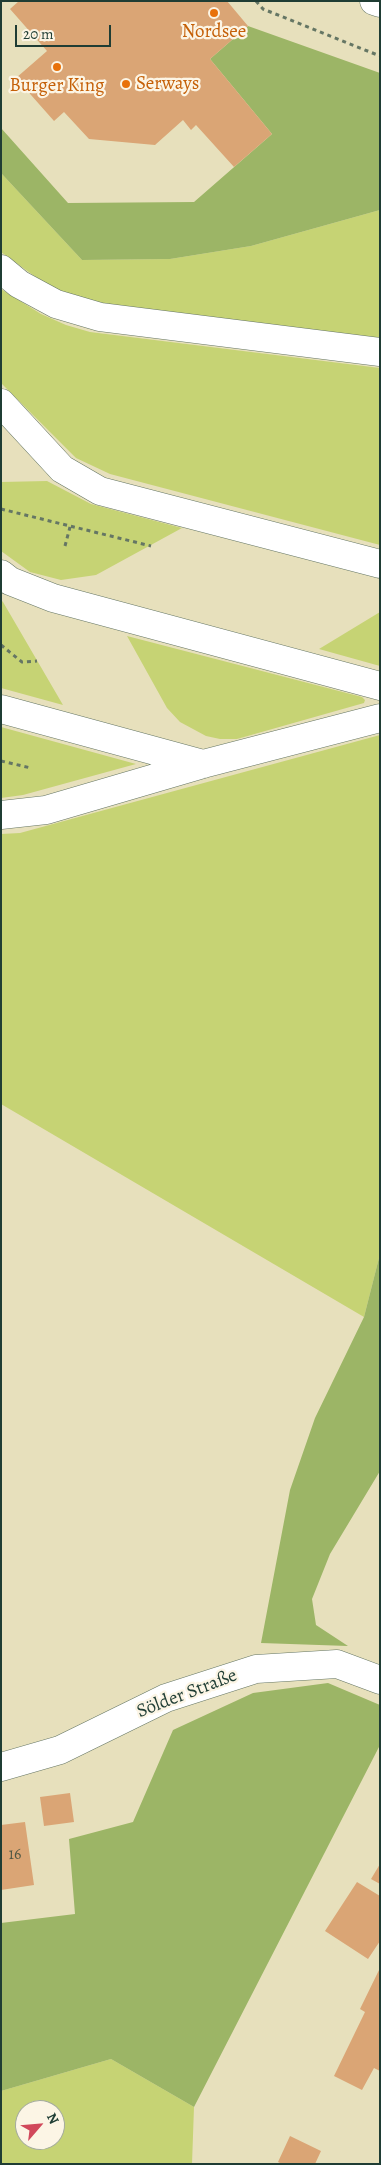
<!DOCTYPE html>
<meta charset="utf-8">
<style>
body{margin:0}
#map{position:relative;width:381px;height:2165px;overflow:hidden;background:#e7e0bc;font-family:Alegreya,serif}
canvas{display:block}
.frame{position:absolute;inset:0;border:2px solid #1f3d34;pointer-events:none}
.north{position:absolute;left:15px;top:2100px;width:50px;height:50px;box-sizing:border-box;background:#fcf5e5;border:1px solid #a4ab9e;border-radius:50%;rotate:63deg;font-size:14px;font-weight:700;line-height:20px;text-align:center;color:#1f3d34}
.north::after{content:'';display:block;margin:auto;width:18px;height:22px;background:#d1495b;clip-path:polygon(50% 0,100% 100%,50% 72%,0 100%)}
.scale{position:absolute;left:15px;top:25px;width:96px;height:22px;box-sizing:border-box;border:2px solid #1f3d34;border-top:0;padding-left:6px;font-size:15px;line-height:18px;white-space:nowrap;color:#1f3d34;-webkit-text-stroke:4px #fcf5e5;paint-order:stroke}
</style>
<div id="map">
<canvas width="381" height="2165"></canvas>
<div class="frame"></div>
<div class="north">N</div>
<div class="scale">20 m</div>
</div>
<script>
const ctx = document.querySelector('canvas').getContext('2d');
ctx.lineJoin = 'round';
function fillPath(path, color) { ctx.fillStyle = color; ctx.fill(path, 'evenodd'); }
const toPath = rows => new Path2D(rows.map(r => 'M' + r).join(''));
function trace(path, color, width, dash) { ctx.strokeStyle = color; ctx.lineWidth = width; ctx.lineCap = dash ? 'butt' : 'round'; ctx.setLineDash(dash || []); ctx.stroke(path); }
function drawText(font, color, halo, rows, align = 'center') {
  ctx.font = font + ' Alegreya,serif'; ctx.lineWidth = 4.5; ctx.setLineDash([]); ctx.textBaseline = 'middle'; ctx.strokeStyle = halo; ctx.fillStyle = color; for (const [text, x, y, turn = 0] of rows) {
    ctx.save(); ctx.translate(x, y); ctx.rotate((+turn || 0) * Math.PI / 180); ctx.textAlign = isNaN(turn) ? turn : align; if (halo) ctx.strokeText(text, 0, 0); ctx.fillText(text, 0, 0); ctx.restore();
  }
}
const green = toPath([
 [1,173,82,260,170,259,251,246,380,210,380,341,80,300,44,283,1,252],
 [1,289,41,314,66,325,90,332,380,368,380,545,110,474,76,458,1,383],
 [47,481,91,504,182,528,96,575,61,580,30,572,1,551,1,482],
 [1,600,3,602,63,705,1,688],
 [380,612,380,666,319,649],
 [127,636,362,697,365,700,364,703,237,739,220,739,206,736,180,722,167,708],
 [1,727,136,764,23,795,1,798],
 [380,735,380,1254,364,1317,1,1104,1,834,20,833],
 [111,2059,194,2107,192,2164,1,2164,1,2091],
 [25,2110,55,2110,55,2140,25,2140]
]);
const forest = toPath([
 [248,26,380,73,380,210,251,246,170,259,82,260,1,173,1,128,68,203,194,202,272,134,210,59],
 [380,1254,380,1471,330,1554,312,1599,316,1625,348,1646,261,1643,290,1490,315,1418,364,1317],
 [328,1683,380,1705,380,1745,194,2107,111,2059,1,2091,1,1923,75,1914,69,1839,133,1822,173,1730,253,1693]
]);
const building = toPath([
 [19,1,227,1,248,26,210,59,272,134,234,167,196,125,191,130,183,120,155,145,89,139,64,112,54,121,16,78,47,51,10,9],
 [70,1793,74,1822,44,1826,40,1797],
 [25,1822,34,1885,1,1890,1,1825],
 [380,1864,380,1884,371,1879],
 [357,1882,380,1896,380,1941,368,1959,325,1931],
 [380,1968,380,2071,374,2068,362,2090,334,2076,365,2012,360,2009],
 [290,2136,321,2151,315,2164,282,2164,278,2162]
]);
const path = toPath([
 [256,1,263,9,380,56],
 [1,509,151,546],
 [65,546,70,527],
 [1,645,22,662,37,661],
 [1,761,31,768]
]);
const minor = toPath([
 [374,1,380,3],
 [1,269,19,284,56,304,100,317,380,352],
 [1,403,62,469,100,491,380,564],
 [1,574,10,581,53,598,380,686],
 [1,709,203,764],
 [1,815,46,810,203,764,380,718],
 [1,1767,60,1750,166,1698,256,1669,337,1664,380,1680]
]);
const markers = [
 [214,13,5,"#e8710a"],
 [57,67,5,"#e8710a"],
 [126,84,5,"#e8710a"]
];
const numberNames = [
 ["16",15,1855]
];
const foodNames = [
 ["Nordsee",214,32],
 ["Serways",136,84,"left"],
 ["Burger King",57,86]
];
const streetNames = [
 ["Sölder Straße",187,1694,-21]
];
fillPath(green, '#c6d374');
fillPath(forest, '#9cb566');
fillPath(building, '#daa575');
trace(minor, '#657664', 29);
trace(path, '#657664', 3, [4, 4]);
trace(minor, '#fff', 28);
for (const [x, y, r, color] of markers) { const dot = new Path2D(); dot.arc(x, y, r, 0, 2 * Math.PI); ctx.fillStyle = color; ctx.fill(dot); trace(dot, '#fcf5e5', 2); }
drawText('16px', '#4e5744', null, numberNames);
drawText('19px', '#c56008', '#fcf5e5', foodNames);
drawText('19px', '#1f3d34', '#fcf5e5', streetNames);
</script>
